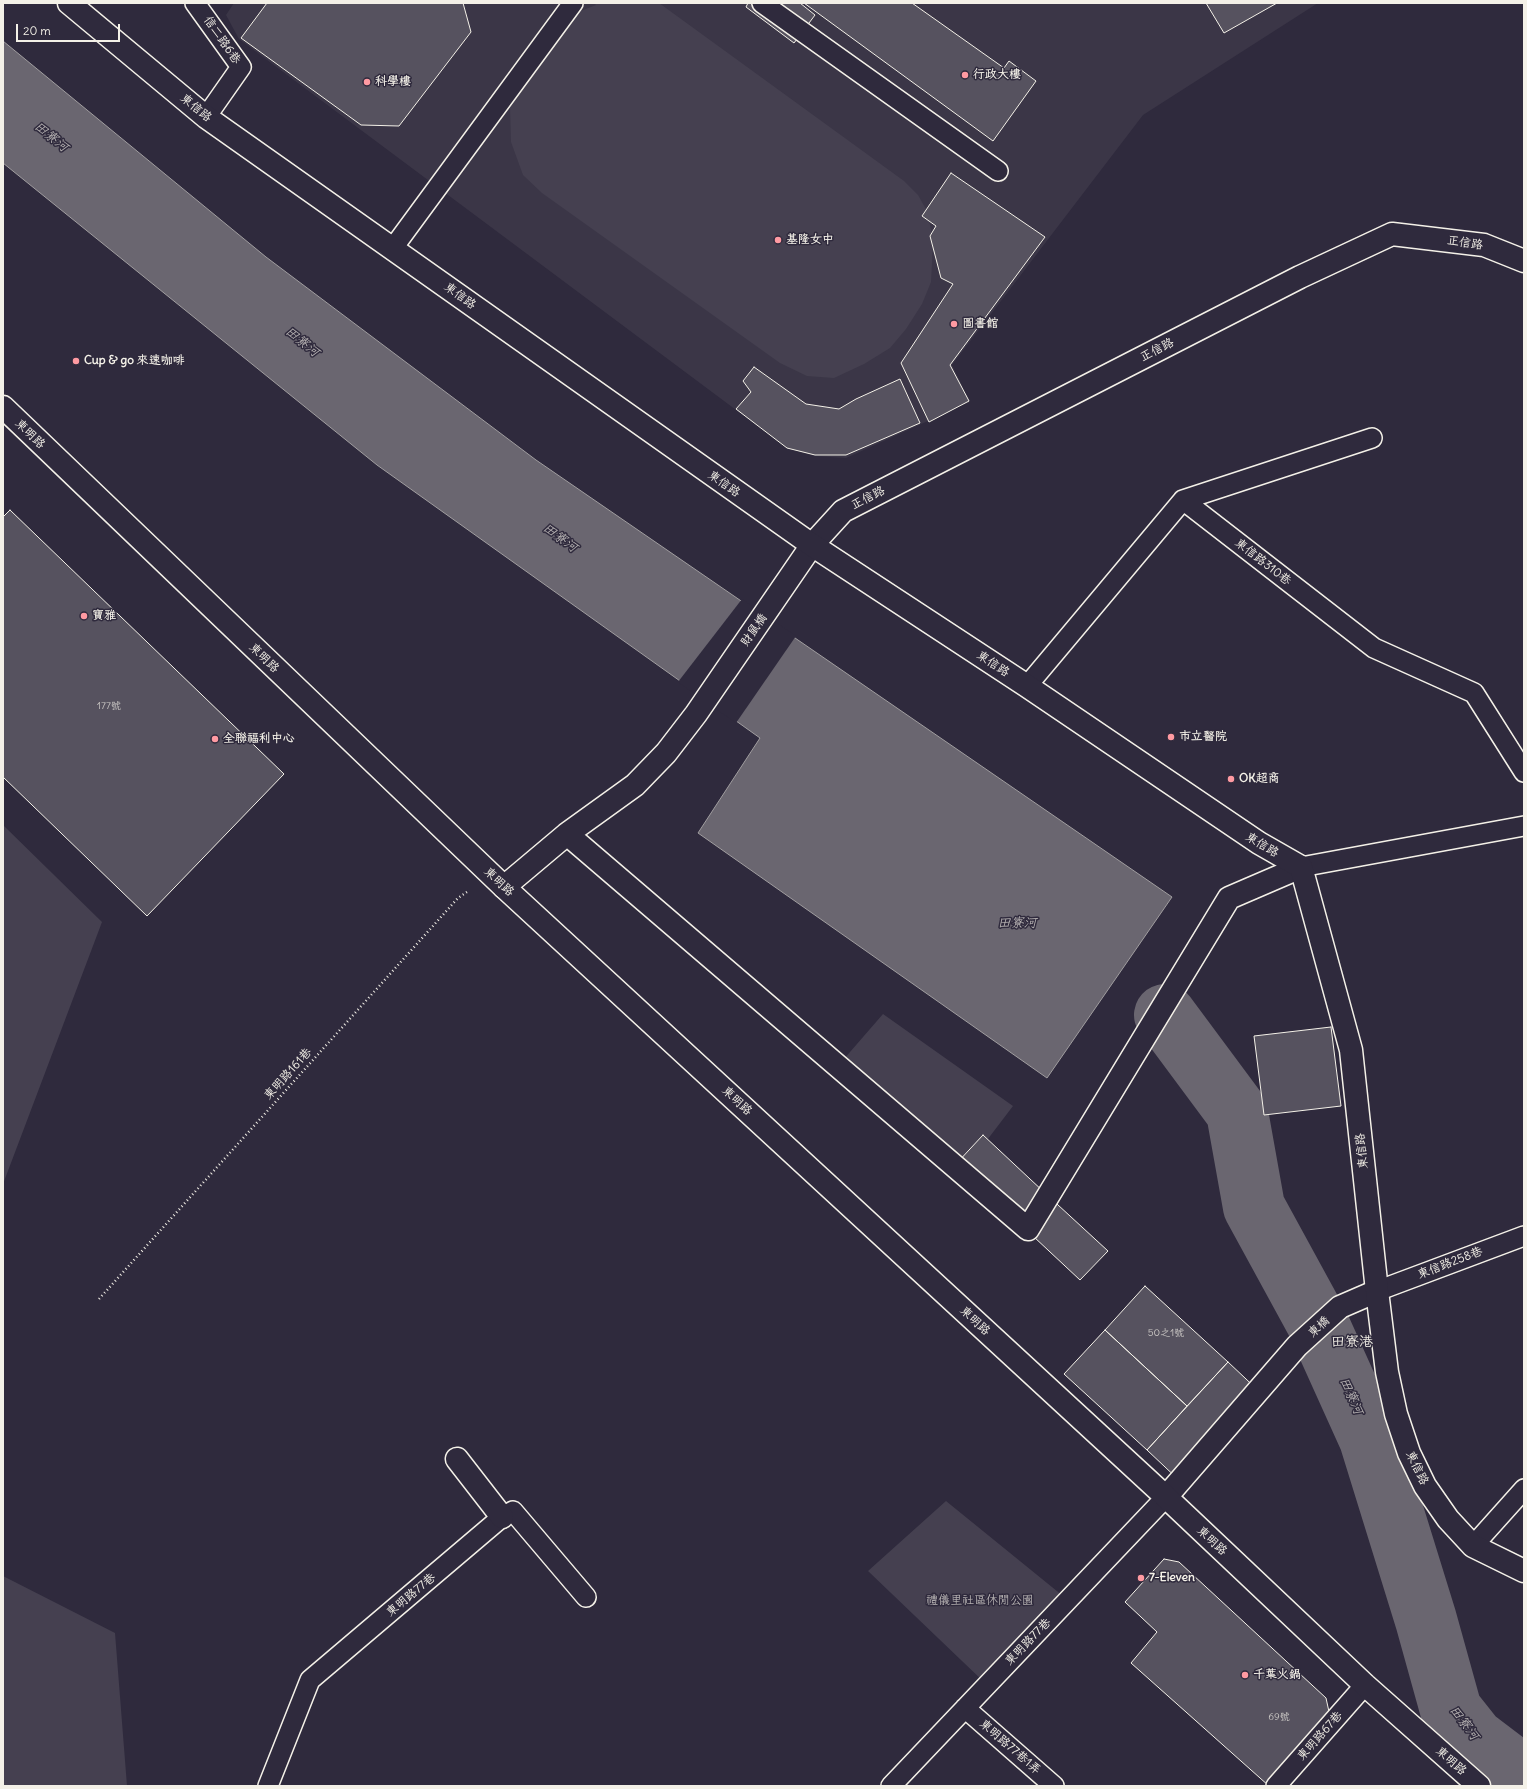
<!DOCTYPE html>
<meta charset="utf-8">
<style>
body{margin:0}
#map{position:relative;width:1527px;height:1789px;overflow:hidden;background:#2f2a3d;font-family:Delius,sans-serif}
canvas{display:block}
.frame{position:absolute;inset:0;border:4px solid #f4f1e8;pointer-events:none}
.scale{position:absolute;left:16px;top:24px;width:104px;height:18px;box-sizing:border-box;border:2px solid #f4f1e8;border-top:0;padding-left:5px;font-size:12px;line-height:14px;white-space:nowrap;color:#f4f1e8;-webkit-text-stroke:3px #2f2a3d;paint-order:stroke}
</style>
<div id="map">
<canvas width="1527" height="1789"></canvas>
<div class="frame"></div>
<div class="scale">20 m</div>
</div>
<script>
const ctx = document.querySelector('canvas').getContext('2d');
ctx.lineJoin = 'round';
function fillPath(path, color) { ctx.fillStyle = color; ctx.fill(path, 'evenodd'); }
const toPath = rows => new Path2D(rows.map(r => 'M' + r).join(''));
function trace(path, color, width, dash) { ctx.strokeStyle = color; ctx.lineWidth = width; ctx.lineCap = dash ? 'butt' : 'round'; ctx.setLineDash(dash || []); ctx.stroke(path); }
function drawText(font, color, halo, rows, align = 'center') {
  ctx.font = font + ' Delius,"LXGW WenKai TC",sans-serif'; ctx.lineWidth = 3; ctx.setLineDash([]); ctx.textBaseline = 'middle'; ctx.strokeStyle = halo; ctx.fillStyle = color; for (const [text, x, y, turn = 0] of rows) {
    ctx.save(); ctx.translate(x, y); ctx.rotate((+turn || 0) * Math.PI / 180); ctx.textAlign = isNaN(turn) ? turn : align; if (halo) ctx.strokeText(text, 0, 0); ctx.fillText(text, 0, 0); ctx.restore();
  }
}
const built = toPath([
 [234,3,1318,3,1143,115,952,365,970,402,846,458,815,456,787,448,239,39,226,15]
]);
const green = toPath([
 [594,3,659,3,904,181,918,195,928,213,933,243,931,282,922,304,906,329,890,348,864,364,834,378,807,376,780,363,542,193,523,175,511,142,510,107,521,78,573,14,596,5],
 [3,825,102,922,3,1184],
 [883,1014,1013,1106,962,1173,837,1067],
 [946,1501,1063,1596,985,1683,868,1571],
 [3,1576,115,1633,127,1786,3,1786]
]);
const water = toPath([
 [3,41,266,257,536,460,1172,897,1047,1078,698,833,760,738,377,465,3,163,3,41]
]);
const pier = toPath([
 [742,599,796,636,736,723,678,682]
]);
const river = toPath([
 [1165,1015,1237,1112,1254,1207,1319,1326,1370,1439,1426,1620,1451,1710,1474,1739,1524,1777]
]);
const building = toPath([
 [267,3,463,3,471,32,399,126,361,125,241,38,267,3],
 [748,3,800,3,815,15,794,43,746,7,748,3],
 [804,3,912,3,1004,68,1009,61,1036,81,993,141,804,3],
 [1206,3,1277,3,1224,33,1206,3],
 [951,173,1045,237,950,365,969,401,929,422,901,363,953,284,941,278,930,236,936,226,922,216,951,173],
 [754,367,806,404,839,409,856,399,900,379,920,423,846,455,815,455,787,448,736,409,751,392,743,381,754,367],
 [10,510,284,774,147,916,3,777,3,517,10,510],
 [1331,1027,1341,1106,1264,1115,1254,1036,1331,1027],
 [983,1135,1045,1193,1018,1222,956,1164,983,1135],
 [1045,1193,1108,1251,1080,1280,1018,1222,1045,1193],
 [1145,1286,1228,1362,1187,1406,1105,1330,1145,1286],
 [1105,1330,1187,1406,1147,1450,1064,1374,1105,1330],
 [1228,1362,1263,1395,1182,1483,1147,1450,1228,1362],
 [1164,1559,1179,1562,1326,1698,1331,1721,1269,1786,1131,1663,1157,1632,1125,1602,1164,1559]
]);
const path = toPath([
 [99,1299,458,898,467,892]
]);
const service = toPath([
 [195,3,241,67,206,117],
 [762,3,998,171],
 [393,248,573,3],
 [1183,500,1372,438],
 [1027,686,1183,500,1374,648,1474,693,1524,772],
 [1301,867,1524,826],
 [1377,1291,1524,1236],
 [1473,1546,1524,1489],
 [965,1708,1054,1786],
 [268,1786,310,1680,502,1517,513,1511,586,1597],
 [891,1786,1166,1497],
 [1276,1786,1365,1685]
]);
const minor = toPath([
 [567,834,1028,1229,1229,898,1301,867],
 [504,887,567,834,635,785,666,753,696,714,812,545,843,511,1300,277,1392,234,1484,245,1524,261],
 [457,1459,502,1517],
 [1166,1497,1297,1346,1340,1307,1377,1291]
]);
const tertiary = toPath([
 [3,407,504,887,1166,1497,1365,1685,1479,1786]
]);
const secondary = toPath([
 [69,3,206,117,812,545,1027,686,1259,843,1301,867,1351,1050,1377,1291,1387,1372,1396,1414,1409,1453,1425,1486,1448,1519,1473,1546,1524,1571]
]);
const markers = [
 [965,75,4,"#ff9aa2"],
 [367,82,4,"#ff9aa2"],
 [778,240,4,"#ff9aa2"],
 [954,324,4,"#ff9aa2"],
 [76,361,4,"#ff9aa2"],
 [84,616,4,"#ff9aa2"],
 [1171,737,4,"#ff9aa2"],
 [215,739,4,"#ff9aa2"],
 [1231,779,4,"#ff9aa2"],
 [1141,1578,4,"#ff9aa2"],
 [1245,1675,4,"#ff9aa2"]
];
const numberNames = [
 ["177號",109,706],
 ["50之1號",1166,1333],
 ["69號",1279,1717]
];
const streetNames = [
 ["信二路6巷",222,40,55],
 ["東信路",196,108,39],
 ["正信路",1465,243,9],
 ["東信路",460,296,36],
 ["正信路",1157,350,-27],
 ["東明路",30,434,44],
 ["東信路",724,484,35],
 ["正信路",868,498,-27],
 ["東信路310巷",1263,562,38],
 ["財鼠橋",754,630,-55],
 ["東明路",264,658,44],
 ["東信路",993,664,33],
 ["東信路",1262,845,31],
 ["東明路",499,882,43],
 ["東明路161巷",288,1074,-48],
 ["東明路",737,1101,43],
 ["東信路",1362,1151,-96],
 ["東信路258巷",1450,1263,-21],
 ["東明路",975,1321,43],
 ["東橋",1319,1327,-43],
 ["東信路",1417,1468,64],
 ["東明路",1212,1541,43],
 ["東明路77巷",411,1595,-40],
 ["東明路77巷",1028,1642,-46],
 ["東明路67巷",1320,1736,-48],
 ["東明路77巷1弄",1010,1747,41],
 ["東明路",1451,1761,41]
];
const poiNames = [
 ["行政大樓",973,75],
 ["科學樓",375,82],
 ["基隆女中",786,240],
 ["圖書館",962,324],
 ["Cup & go 來速咖啡",84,361],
 ["寶雅",92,616],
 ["市立醫院",1179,737],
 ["全聯福利中心",223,739],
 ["OK超商",1239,779],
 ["7-Eleven",1149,1578],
 ["千葉火鍋",1253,1675]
];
const parkNames = [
 ["禮儀里社區休閒公園",980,1601]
];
const waterNames = [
 ["田寮河",51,137,39],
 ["田寮河",302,342,39],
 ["田寮河",560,538,36],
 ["田寮河",1017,923],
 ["田寮河",1351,1396,66],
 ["田寮河",1464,1723,53]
];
const quarterNames = [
 ["田寮港",1352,1342]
];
fillPath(built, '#3b3647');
fillPath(green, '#454050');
fillPath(water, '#6a6670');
trace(water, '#a19ea0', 1);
fillPath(pier, '#2f2a3d');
trace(river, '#6a6670', 62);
fillPath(building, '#56525f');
trace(building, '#f4f1e8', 1);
trace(service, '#f4f1e8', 22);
trace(minor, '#f4f1e8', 25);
trace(tertiary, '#f4f1e8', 25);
trace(secondary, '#f4f1e8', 25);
trace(path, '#f4f1e8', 2.5, [1, 3]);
trace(service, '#2f2a3d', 19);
trace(minor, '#2f2a3d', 22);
trace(tertiary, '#2f2a3d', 22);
trace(secondary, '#2f2a3d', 22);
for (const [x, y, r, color] of markers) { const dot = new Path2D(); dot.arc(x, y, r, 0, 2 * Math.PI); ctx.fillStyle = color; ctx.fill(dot); trace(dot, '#2f2a3d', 1.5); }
drawText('10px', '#ccc9c6', null, numberNames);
drawText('12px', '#f4f1e8', '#2f2a3d', streetNames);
drawText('bold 12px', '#f4f1e8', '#2f2a3d', poiNames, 'left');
drawText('12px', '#b7b3b3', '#2f2a3d', parkNames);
drawText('italic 13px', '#b6b2b2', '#2f2a3d', waterNames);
drawText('14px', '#f4f1e8', '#2f2a3d', quarterNames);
</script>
